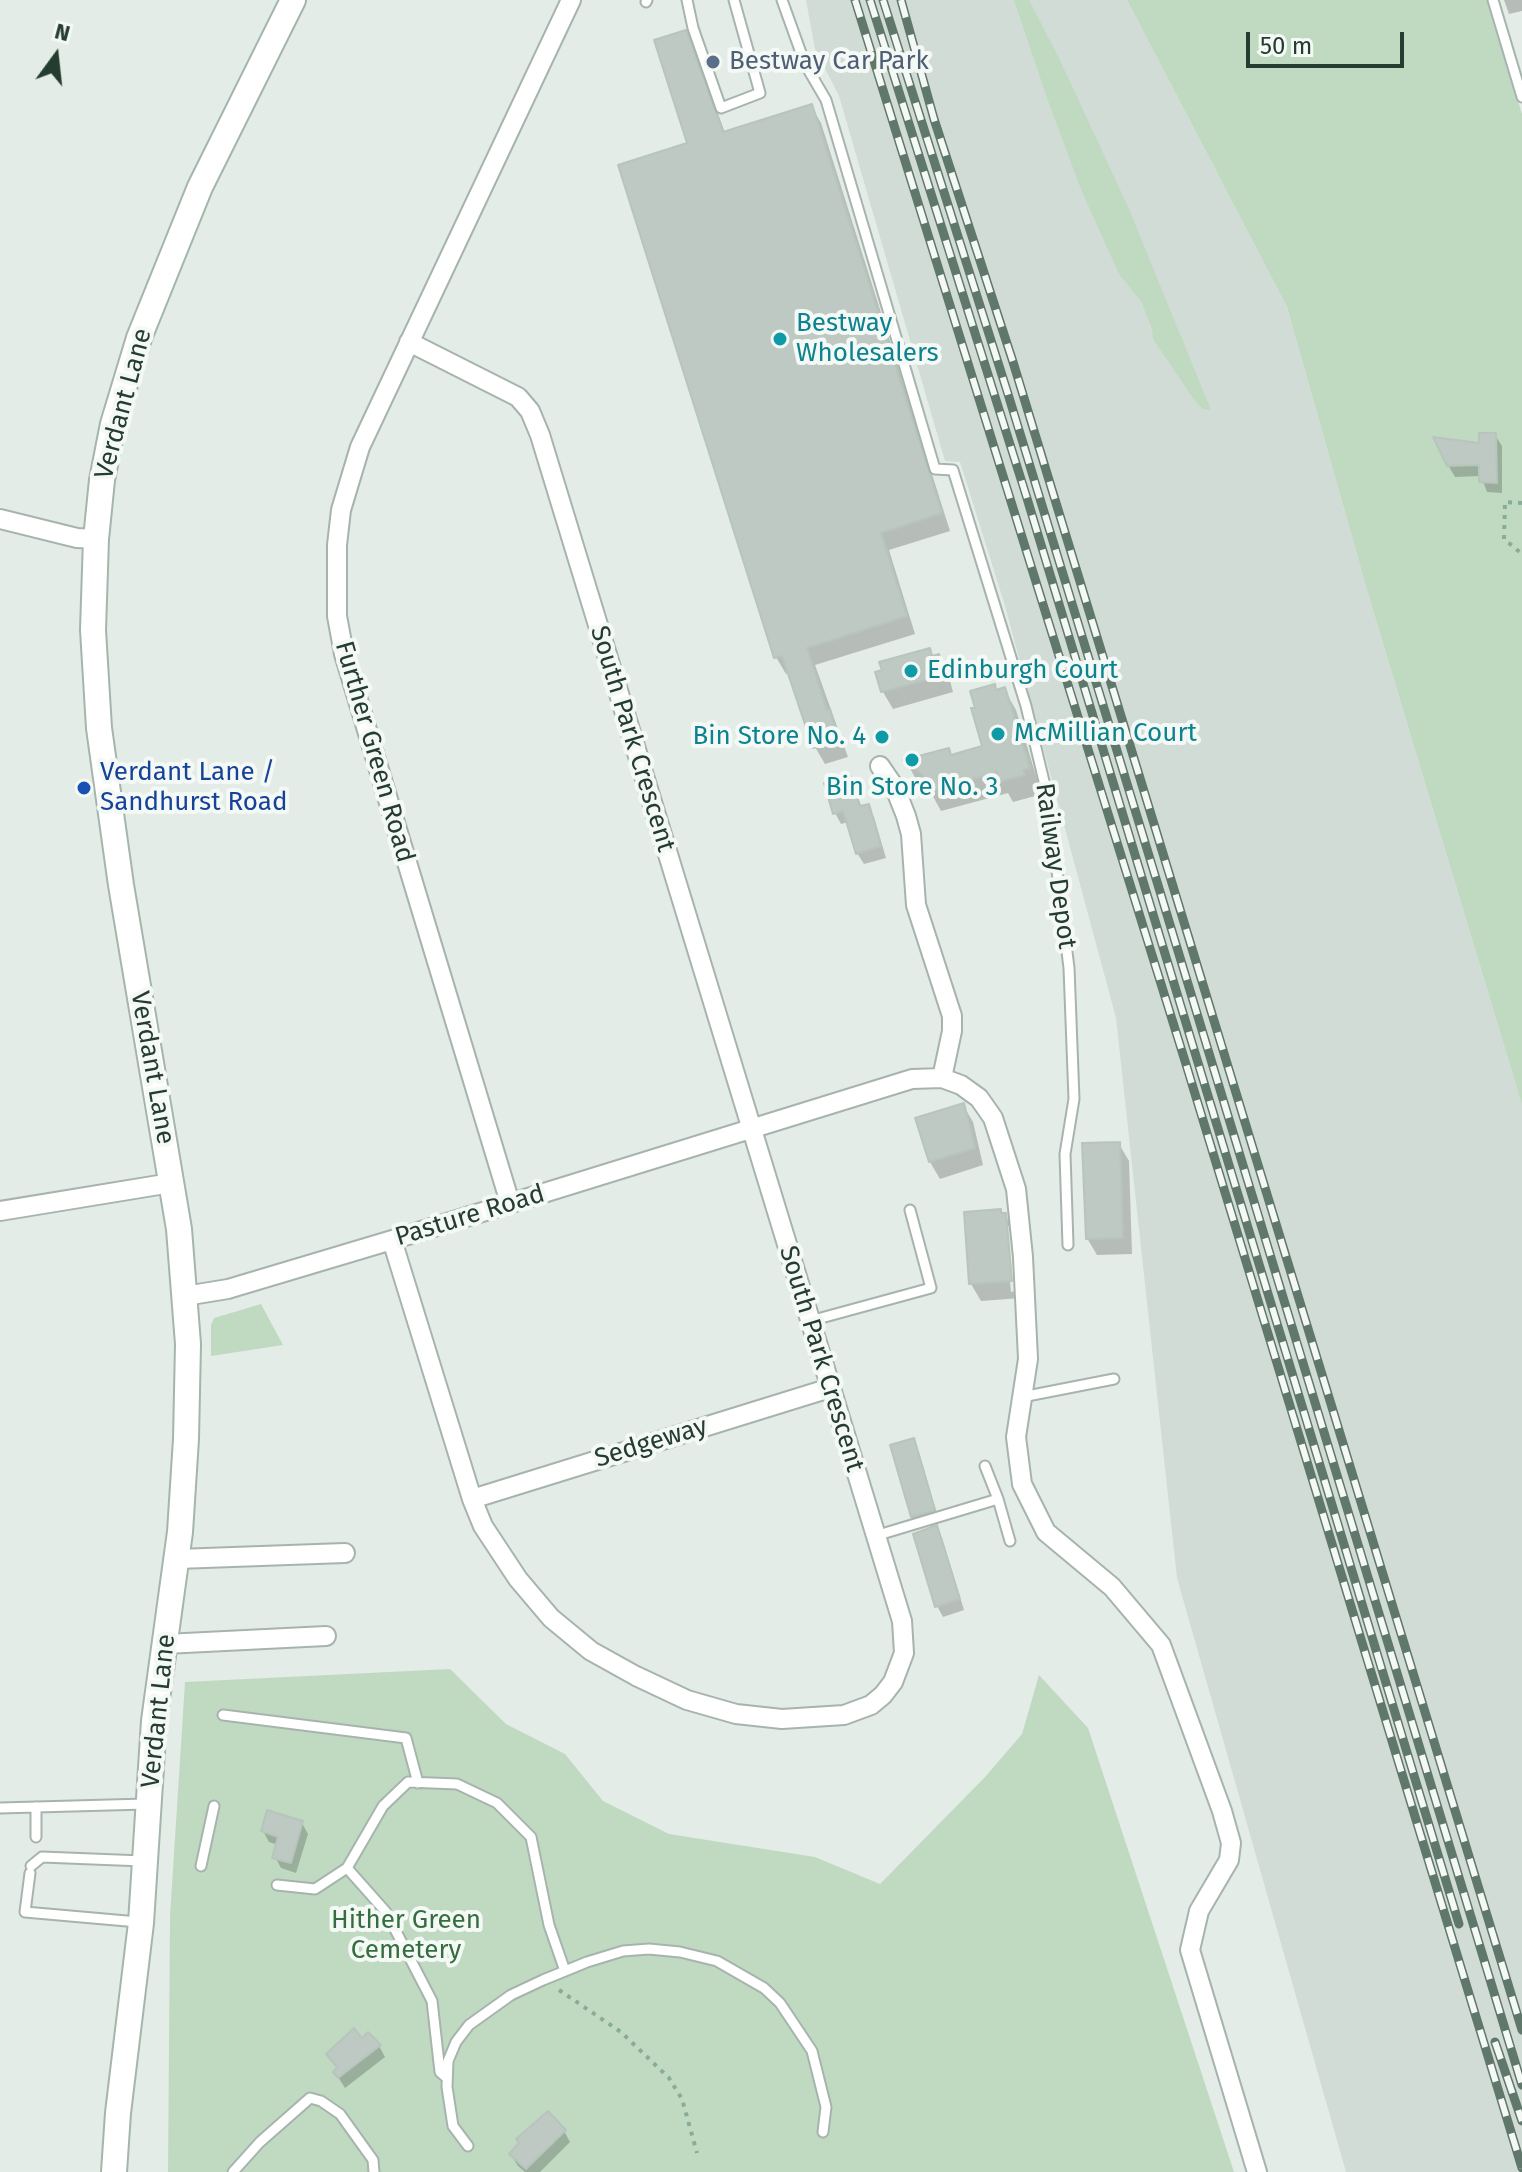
<!DOCTYPE html>
<style>
body{margin:0}
#map{position:relative;width:1522px;height:2172px;overflow:hidden;background:#e4ece7;font-family:"Fira Sans",sans-serif}
canvas{display:block}
.north{position:absolute;left:16px;top:16px;width:80px;height:80px;-webkit-text-stroke:6px #f4f9f6;paint-order:stroke;rotate:15deg;font-size:22px;font-weight:700;line-height:32px;text-align:center;color:#253c31}
.north::after{content:'';display:block;margin:auto;width:28px;height:36px;background:#253c31;clip-path:polygon(50% 0,100% 100%,50% 72%,0 100%)}
.scale{position:absolute;left:1246px;top:32px;width:158px;height:36px;box-sizing:border-box;border:4px solid #253c31;border-top:0;padding-left:10px;font-size:24px;line-height:28px;white-space:nowrap;color:#253c31;-webkit-text-stroke:6px #f4f9f6;paint-order:stroke}
</style>
<div id="map">
<canvas width="1522" height="2172"></canvas>
<div class="north">N</div>
<div class="scale">50 m</div>
</div>
<script>
const ctx = document.querySelector('canvas').getContext('2d');
ctx.lineJoin = 'round';
function fillPath(path, color) { ctx.fillStyle = color; ctx.fill(path, 'evenodd'); }
const toPath = rows => new Path2D(rows.map(r => 'M' + r).join(''));
function trace(path, color, width, dash) { ctx.strokeStyle = color; ctx.lineWidth = width; ctx.lineCap = dash ? 'butt' : 'round'; ctx.setLineDash(dash || []); ctx.stroke(path); }
function drawText(font, color, halo, rows, align = 'center') {
  ctx.font = font + ' "Fira Sans",sans-serif'; ctx.lineWidth = 8; ctx.setLineDash([]); ctx.textBaseline = 'middle'; ctx.strokeStyle = halo; ctx.fillStyle = color; for (const [text, x, y, turn = 0] of rows) {
    ctx.save(); ctx.translate(x, y); ctx.rotate((+turn || 0) * Math.PI / 180); ctx.textAlign = isNaN(turn) ? turn : align; if (halo) ctx.strokeText(text, 0, 0); ctx.fillText(text, 0, 0); ctx.restore();
  }
}
const built = toPath([
 [806,0,1127,0,1287,307,1369,597,1522,1105,1522,2172,1346,2172,1177,1578,1116,1018,1005,606,960,462,945,461,839,96,815,49]
]);
const green = toPath([
 [1014,0,1029,0,1060,60,1129,209,1211,410,1203,409,1195,401,1153,339,1152,329,1141,301,1119,274,1082,192,1048,101],
 [1127,0,1488,0,1522,114,1522,1105,1369,597,1287,307],
 [261,1304,283,1345,211,1356,211,1325,214,1318],
 [450,1669,506,1724,565,1754,603,1801,669,1834,815,1857,880,1884,985,1777,1022,1734,1039,1675,1088,1728,1234,2172,168,2172,170,1916,185,1682]
]);
const shadow = toPath([
 [1504,0,1522,0,1522,11,1509,14],
 [685,32,695,49,725,133,811,106,821,123,950,531,889,550,915,634,815,665,848,757,825,764,815,747,790,673,786,674,776,657,689,145],
 [1495,435,1502,446,1502,493,1487,492,1481,476,1455,477,1448,465],
 [929,651,933,657,938,656,948,673,953,692,893,709,883,692,878,673],
 [1004,689,1016,710,1040,789,1034,790,1035,796,1013,802,1008,793,941,811,929,789,917,781,906,761,952,757,985,747,997,691],
 [850,777,862,808,868,806,874,817,886,858,864,864,857,853,848,822,841,824,835,813],
 [963,1105,973,1122,983,1165,940,1179,930,1162,917,1120],
 [1119,1144,1129,1161,1132,1254,1097,1255,1087,1238],
 [1005,1215,1015,1232,1021,1298,981,1301,971,1284],
 [1005,1226,1010,1226,1015,1291,1011,1292],
 [913,1441,919,1452,939,1521,919,1528,912,1517,892,1446],
 [936,1528,942,1538,964,1610,943,1617,937,1606],
 [302,1823,308,1834,296,1873,281,1868,275,1857,278,1845,269,1842,263,1831],
 [362,2041,379,2046,385,2057,345,2088,335,2072,338,2069,328,2054],
 [564,2131,570,2142,540,2172,525,2172,518,2166,511,2155]
]);
const building = toPath([
 [686,30,723,132,812,104,942,513,881,533,907,616,807,648,827,710,830,709,839,740,813,748,782,656,774,658,618,165,687,143,654,40,686,30],
 [1479,433,1496,433,1497,483,1479,482,1479,465,1447,466,1433,437,1479,443,1479,433],
 [930,648,932,656,939,654,945,675,881,692,875,672,882,670,879,662,930,648],
 [995,684,996,690,1005,687,1030,768,1023,770,1025,775,999,782,997,772,928,792,922,774,903,760,949,748,951,755,982,746,971,708,975,708,970,691,995,684],
 [850,775,860,806,869,804,881,846,856,854,843,811,833,814,824,783,850,775],
 [964,1103,975,1148,929,1162,915,1118,964,1103],
 [1120,1142,1123,1238,1086,1239,1082,1143,1120,1142],
 [1001,1209,1001,1213,1006,1213,1012,1281,969,1284,964,1212,1001,1209],
 [914,1438,935,1510,911,1517,890,1445,914,1438],
 [937,1525,960,1599,935,1607,913,1534,937,1525],
 [267,1810,303,1821,291,1863,272,1858,278,1837,261,1831,267,1810],
 [354,2028,362,2038,368,2032,381,2045,338,2078,333,2072,337,2067,326,2054,354,2028],
 [548,2111,566,2130,526,2169,509,2154,519,2143,516,2139,548,2111]
]);
const path = toPath([
 [1522,503,1505,502,1504,539,1522,554],
 [559,1990,621,2032,669,2078,682,2099,697,2153]
]);
const lane = toPath([
 [687,0,693,28,721,108,760,93,734,0],
 [782,0,805,64,826,100,935,469,953,470,1026,706,1048,798,1069,968,1074,1099,1065,1154,1068,1245],
 [1493,0,1522,97],
 [646,2,647,0],
 [810,1321,931,1288,910,1210],
 [1022,1397,1114,1379],
 [985,1466,998,1499],
 [875,1536,998,1499,1010,1541],
 [223,1715,406,1738,418,1783],
 [0,1808,146,1804],
 [36,1837,36,1807],
 [31,1866,42,1857,143,1861],
 [201,1866,214,1806],
 [347,1868,386,1912,432,2001,440,2072,447,2078],
 [30,1873,25,1912,138,1922],
 [277,1885,315,1889,347,1868,383,1806,408,1782,457,1784,497,1803,531,1837,549,1925,565,1971],
 [468,2146,453,2126,447,2087,448,2061,456,2042,469,2025,511,1995,543,1980,587,1962,623,1951,649,1949,680,1952,717,1961,764,1988,780,2003,812,2051,826,2107,823,2132],
 [233,2172,260,2142,310,2098,321,2101,340,2114,373,2160,374,2172]
]);
const street = toPath([
 [0,519,77,538,96,539],
 [880,766,895,788,906,816,911,834,916,905,952,1016,952,1031,942,1078],
 [510,1203,344,654,337,616,337,545,341,510,360,447,571,0],
 [0,1211,171,1183],
 [392,1240,472,1499,483,1526,518,1579,551,1618,591,1651,636,1676,687,1700,736,1714,782,1719,844,1715,871,1705,883,1695,893,1682,904,1653,902,1621,540,435,530,411,518,397,409,342],
 [185,1296,228,1289,392,1240,912,1079,942,1078,961,1085,979,1098,993,1118,1016,1189,1023,1257,1028,1359,1016,1437,1022,1484,1046,1532,1112,1587,1161,1645,1222,1811,1231,1843,1229,1860,1199,1911,1190,1950,1257,2172],
 [472,1499,830,1388],
 [177,1559,345,1553],
 [165,1644,326,1636]
]);
const secondary = toPath([
 [114,2172,118,2113,141,1923,154,1721,180,1532,186,1439,188,1344,179,1229,121,885,99,728,93,630,96,539,102,480,113,424,139,338,200,187,293,0]
]);
const rail = toPath([
 [855,0,1185,1061,1522,2168],
 [870,0,1026,495,1459,1924],
 [883,0,1008,394,1158,885,1522,2085],
 [901,0,934,119,1013,362,1522,2030],
 [1495,2042,1522,2121]
]);
const markers = [
 [713,62,8,"#5c6f8a"],
 [780,339,8,"#0f9aa8"],
 [911,671,8,"#0f9aa8"],
 [998,734,8,"#0f9aa8"],
 [882,737,8,"#0f9aa8"],
 [912,760,8,"#0f9aa8"],
 [84,788,8,"#1a4fb4"]
];
const serviceNames = [
 ["Bestway Car Park",729,62]
];
const cultureNames = [
 ["Bestway",796,324],
 ["Wholesalers",796,354],
 ["Edinburgh Court",927,671],
 ["McMillian Court",1014,734],
 ["Bin Store No. 4",866,737,"right"],
 ["Bin Store No. 3",912,788,"center"]
];
const streetNames = [
 ["Verdant Lane",124,404,-75],
 ["South Park Crescent",632,739,73],
 ["Further Green Road",374,752,74],
 ["Railway Depot",1055,866,82],
 ["Verdant Lane",152,1068,80],
 ["Pasture Road",470,1216,-17],
 ["South Park Crescent",821,1359,73],
 ["Sedgeway",651,1443,-17],
 ["Verdant Lane",159,1711,-84]
];
const transitNames = [
 ["Verdant Lane /",100,773],
 ["Sandhurst Road",100,803]
];
const parkNames = [
 ["Hither Green",406,1921],
 ["Cemetery",406,1951]
];
fillPath(built, '#d2dcd6');
fillPath(green, '#c0dac2');
fillPath(shadow, '#0003');
fillPath(building, '#bdc9c2');
trace(building, '#b7c5bd', 2);
trace(lane, '#a7b4ad', 13);
trace(street, '#a7b4ad', 22);
trace(secondary, '#a4b6ac', 28);
trace(path, '#88ac9a', 4, [4, 6]);
trace(lane, '#fff', 9);
trace(street, '#fff', 18);
trace(secondary, '#fff', 24);
trace(rail, '#60776c', 9);
trace(rail, '#f4f9f6', 6, [18]);
for (const [x, y, r, color] of markers) { const dot = new Path2D(); dot.arc(x, y, r, 0, 2 * Math.PI); ctx.fillStyle = color; ctx.fill(dot); trace(dot, '#f4f9f6', 3); }
drawText('26px', '#4e5e75', '#f4f9f6', serviceNames, 'left');
drawText('26px', '#0d838f', '#f4f9f6', cultureNames, 'left');
drawText('26px', '#253c31', '#f4f9f6', streetNames);
drawText('26px', '#164399', '#f4f9f6', transitNames, 'left');
drawText('26px', '#346e3f', '#f4f9f6', parkNames);
</script>
